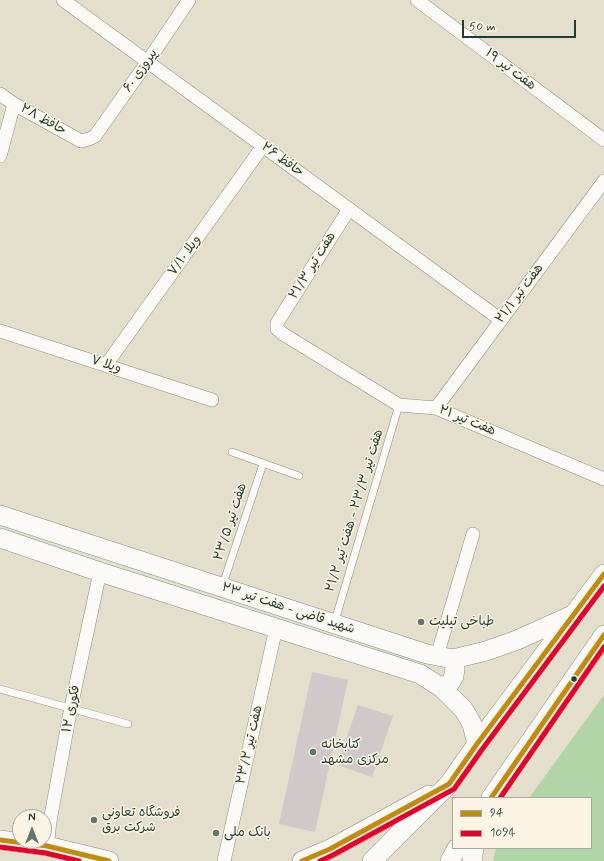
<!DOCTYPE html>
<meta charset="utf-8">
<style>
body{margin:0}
#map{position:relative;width:604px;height:861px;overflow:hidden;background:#e4decc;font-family:Mynerve,sans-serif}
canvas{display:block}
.legend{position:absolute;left:452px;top:797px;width:140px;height:52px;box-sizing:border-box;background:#fcf5e5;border:1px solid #a4ab9e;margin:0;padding:5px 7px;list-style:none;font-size:12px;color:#1f3d34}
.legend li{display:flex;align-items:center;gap:8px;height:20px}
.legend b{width:20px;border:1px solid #a4ab9e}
.north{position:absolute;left:12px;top:809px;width:40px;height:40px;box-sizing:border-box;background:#fcf5e5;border:1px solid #a4ab9e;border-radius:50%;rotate:0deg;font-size:11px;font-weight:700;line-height:16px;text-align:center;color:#1f3d34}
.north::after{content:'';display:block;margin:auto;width:14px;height:18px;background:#647569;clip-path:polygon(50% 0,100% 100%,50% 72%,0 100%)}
.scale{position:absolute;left:462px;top:20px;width:114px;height:18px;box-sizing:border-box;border:2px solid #1f3d34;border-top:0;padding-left:5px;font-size:12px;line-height:14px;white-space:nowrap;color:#1f3d34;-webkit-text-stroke:3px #fcf5e5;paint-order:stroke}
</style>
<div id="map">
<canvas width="604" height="861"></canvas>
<ul class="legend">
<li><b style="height:5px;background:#c18c0d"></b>94</li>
<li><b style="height:5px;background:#e4002b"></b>1094</li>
</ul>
<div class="north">N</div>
<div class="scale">50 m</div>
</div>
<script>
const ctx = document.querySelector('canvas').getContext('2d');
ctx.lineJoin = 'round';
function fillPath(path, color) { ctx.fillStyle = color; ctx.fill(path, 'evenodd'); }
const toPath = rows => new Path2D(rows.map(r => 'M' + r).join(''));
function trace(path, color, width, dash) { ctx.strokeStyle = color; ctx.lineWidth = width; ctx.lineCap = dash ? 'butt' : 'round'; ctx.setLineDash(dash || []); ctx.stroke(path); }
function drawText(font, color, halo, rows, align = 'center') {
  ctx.font = font + ' Mynerve,"Playpen Sans Arabic",sans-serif'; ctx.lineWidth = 3; ctx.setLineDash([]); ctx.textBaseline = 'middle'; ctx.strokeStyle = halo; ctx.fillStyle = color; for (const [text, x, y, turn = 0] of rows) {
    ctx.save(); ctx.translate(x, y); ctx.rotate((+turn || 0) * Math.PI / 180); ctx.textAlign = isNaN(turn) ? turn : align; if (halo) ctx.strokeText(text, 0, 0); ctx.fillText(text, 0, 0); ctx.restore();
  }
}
const green = toPath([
 [604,695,604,861,493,861,496,848,591,848,591,798,529,798]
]);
const building = toPath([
 [312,672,348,680,315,832,279,824],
 [358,705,393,716,372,777,337,765]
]);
const lane = toPath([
 [232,452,299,476],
 [222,587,263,464],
 [334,624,399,405],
 [0,689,128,724]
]);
const street = toPath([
 [63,0,501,320],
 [417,0,604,140],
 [0,94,14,104,81,141,89,139,95,136,148,61,189,0],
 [0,156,14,104],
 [349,209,277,323,277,329,283,334,399,405,436,408,604,479],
 [0,331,212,400],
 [106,365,263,146],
 [436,408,604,181],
 [437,656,473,534],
 [47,846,50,821,71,707,100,572],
 [224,861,276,628]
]);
const secondary = toPath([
 [0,515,427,654,453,659,486,651,517,640,575,614],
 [0,538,100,572,420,674,442,688,464,710,472,724,477,744],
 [442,688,450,683,454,676,455,668,453,659],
 [491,798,604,635],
 [0,840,47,846,109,861],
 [302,861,330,849,429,795],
 [372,861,449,784,477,744,604,574],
 [450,861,457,848],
 [472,861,474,848]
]);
const bus1 = toPath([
 [491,798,604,635],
 [0,840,47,846,109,861],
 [302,861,330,849,449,784,477,744,604,574]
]);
const bus2 = toPath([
 [500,798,604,647],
 [0,847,46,853,79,861],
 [320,861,333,855,454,789,483,748,604,586]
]);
const markers = [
 [421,622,4,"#647569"],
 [574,679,3.5,"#1f3d34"],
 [313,752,4,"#647569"],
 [94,820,4,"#647569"],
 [216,833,4,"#647569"]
];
const streetNames = [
 ["هفت تیر ۱۹",510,70,37],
 ["پیروزی ۶۰",141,71,-55],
 ["حافظ ۲۸",43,120,29],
 ["حافظ ۲۶",282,160,36],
 ["ویلا ۷/۱۰",185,256,-54],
 ["هفت تیر ۲۱/۳",313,266,-58],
 ["هفت تیر ۲۱/۱",520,294,-53],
 ["ویلا ۷",106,365,18],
 ["هفت تیر ۲۱",467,421,22],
 ["هفت تیر ۲۳/۳ - هفت تیر ۲۱/۲",355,511,-73],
 ["هفت تیر ۲۳/۵",231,522,-72],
 ["شهید قاضی - هفت تیر ۲۳",288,609,18],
 ["فکوری ۱۲",72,709,-79],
 ["هفت تیر ۲۳/۲",250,745,-77]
];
const poiNames = [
 ["طباخی تیلیت",429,622],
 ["کتابخانه",321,745],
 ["مرکزی مشهد",321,760],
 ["فروشگاه تعاونی",102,813],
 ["شرکت برق",102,828],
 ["بانک ملی",224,833]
];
fillPath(green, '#b2d5a7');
fillPath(building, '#d0c9c9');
trace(lane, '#8d8f84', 8);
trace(street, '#8d8f84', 14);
trace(secondary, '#8d8f84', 20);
trace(lane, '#fbfaf7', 7);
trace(street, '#fbfaf7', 13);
trace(secondary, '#fbfaf7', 19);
trace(bus1, '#c18c0d', 5);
trace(bus2, '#e4002b', 5);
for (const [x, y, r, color] of markers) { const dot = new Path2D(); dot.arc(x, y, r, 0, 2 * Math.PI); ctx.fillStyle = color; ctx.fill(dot); trace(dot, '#fcf5e5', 1.5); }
drawText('13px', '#1f3d34', '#fcf5e5', streetNames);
drawText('13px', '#1f3d34', '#fcf5e5', poiNames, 'left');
</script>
